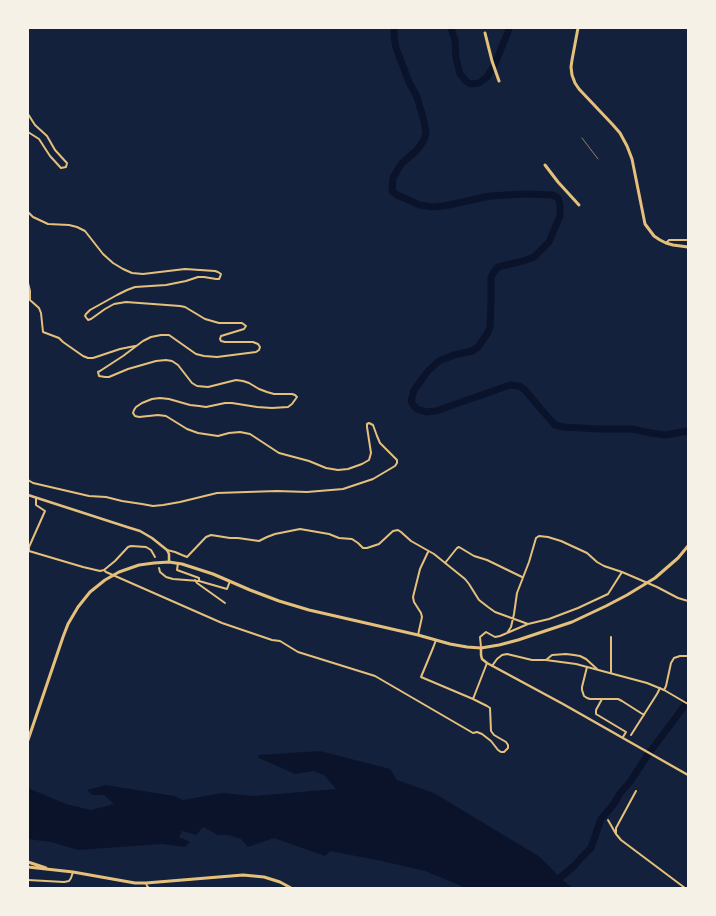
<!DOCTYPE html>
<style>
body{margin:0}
#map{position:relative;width:716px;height:916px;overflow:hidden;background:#14213d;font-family:Manrope,sans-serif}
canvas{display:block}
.frame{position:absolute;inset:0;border:29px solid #f6f1e7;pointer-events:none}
</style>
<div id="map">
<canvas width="716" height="916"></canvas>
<div class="frame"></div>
</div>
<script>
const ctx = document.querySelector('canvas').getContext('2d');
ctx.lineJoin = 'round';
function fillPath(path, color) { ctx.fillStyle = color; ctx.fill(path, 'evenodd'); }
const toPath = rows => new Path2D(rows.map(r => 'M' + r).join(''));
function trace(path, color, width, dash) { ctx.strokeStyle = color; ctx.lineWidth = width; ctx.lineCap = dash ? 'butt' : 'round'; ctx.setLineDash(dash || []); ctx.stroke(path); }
const water = toPath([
 [320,751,390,769,397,780,434,793,540,857,554,871,558,876,572,888,463,888,459,885,425,871,382,861,330,851,325,856,274,838,248,847,241,839,229,835,218,835,203,827,196,835,182,831,179,837,190,842,185,847,162,844,78,850,51,842,28,839,28,788,66,804,91,810,114,804,104,795,92,795,87,790,106,785,174,796,183,800,222,793,254,796,336,789,324,775,313,771,295,774,259,758,258,755]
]);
const river = toPath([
 [394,28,394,36,396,48,409,82,417,97,424,121,426,133,424,140,417,150,401,164,393,178,392,191,397,195,420,205,432,207,444,206,490,196,524,194,553,195,558,198,560,205,560,216,549,242,534,257,523,261,498,267,494,272,491,277,491,299,490,327,487,334,478,347,472,351,454,355,439,361,428,371,414,390,411,401,414,406,417,409,426,412,436,411,510,385,519,386,524,389,540,408,555,425,564,427,599,429,632,429,651,433,665,435,688,431],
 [451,28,455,41,456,58,460,74,466,81,470,84,479,83,487,77,494,66,508,32,509,28],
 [555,888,556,881,574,866,581,858,591,848,601,819,614,804,620,793,630,782,647,756,688,701]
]);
const minor = toPath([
 [28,114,35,125,47,136,55,150,66,162,67,163,66,167,61,168,50,156,39,139,28,132],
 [28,212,33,217,48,224,69,225,77,227,85,231,103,254,113,263,123,269,132,273,143,274,185,269,215,271,218,272,221,274,220,277,219,279,216,279,204,277,198,277,186,281,166,285,135,287,127,290,117,295,90,310,86,314,85,316,88,320,91,319,105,309,114,304,126,302,180,306,185,307,205,319,219,323,242,323,246,326,244,329,221,336,220,339,221,341,225,342,253,342,258,344,260,347,259,350,256,352,217,357,204,356,196,354,169,335,161,335,151,337,143,341,123,356,100,371,98,372,99,376,105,377,109,377,128,369,156,361,166,360,172,361,178,365,192,383,197,386,208,387,236,380,243,381,249,383,259,389,267,392,274,394,292,394,295,395,297,397,292,404,288,407,272,408,257,407,232,403,225,403,206,407,199,406,190,405,169,399,160,398,152,399,142,403,136,407,134,410,133,413,135,416,139,417,158,415,166,416,187,429,198,433,218,436,229,433,240,432,250,434,279,453,309,461,326,468,338,470,348,469,362,464,369,460,371,453,367,427,367,424,369,423,373,425,377,436,380,443,397,460,397,463,395,466,373,479,343,489,307,492,277,491,217,493,180,502,163,505,153,506,142,504,122,501,106,497,89,496,33,483,28,480],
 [666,243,669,240,688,240],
 [28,283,30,291,30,300,39,308,41,313,43,332,59,338,63,342,83,356,88,358,93,358,120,349,135,346],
 [167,550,175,552,182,555,187,557,206,537,211,535,230,538,238,538,259,541,267,537,275,534,300,529,329,534,339,538,352,539,358,543,363,548,367,548,379,544,393,531,398,530,401,532,411,541,434,554,465,579,469,584,479,600,488,607,495,612,528,624],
 [29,551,83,567,100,571,104,570,115,561,128,547,131,546,146,547,151,550,155,557],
 [28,552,29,551,29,547,45,511,36,505,36,498],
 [178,563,177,570,199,578,199,581],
 [445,563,457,548,459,547,474,556,487,560,522,577],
 [159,568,160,572,166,577,173,579,199,581,227,589,230,581],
 [104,570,106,572,222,623,272,640,280,641,298,652,375,676,461,726,473,733,477,732,482,734,491,741,498,750,501,752,504,752,508,748,508,745,506,742,494,735,491,731,490,708,487,706,473,699,487,663],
 [195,580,197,583,225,603],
 [507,633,511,627,514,614,517,593,529,562,536,538,539,536,548,537,561,541,587,553,597,562,604,566,622,572,657,587,678,598,688,601],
 [418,635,422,617,421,613,414,602,413,597,420,569,428,552],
 [611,637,611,673],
 [436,640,433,648,421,677,473,699],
 [481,647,480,637,486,632,495,637,500,636,528,624,549,619,578,608,608,594,622,572],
 [546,660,552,655,566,654,574,655,580,656,586,659,597,669],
 [587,667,582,687,582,690,584,696,587,698,590,699,618,699,622,701,644,715],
 [664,690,666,686,671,663,674,658,680,656,688,656],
 [602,699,596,710,596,714,626,732,623,737],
 [631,735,657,694,660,688],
 [608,820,616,834,621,840,685,888],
 [616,833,616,828,636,791],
 [28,880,64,882,69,881,71,878,73,872],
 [146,883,147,886,149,888],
 [28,888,31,888]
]);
const tertiary = toPath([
 [492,666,497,659,502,655,507,654,532,660,546,660,576,664,647,683,664,690,688,704]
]);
const secondary = toPath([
 [28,495,127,527,140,531,152,538,167,550,169,554,169,562],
 [481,648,481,655,482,659,487,663,563,704,688,775]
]);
const primary = toPath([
 [578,28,572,60,571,67,572,75,575,83,579,89,613,125,620,133,627,146,632,159,645,224,654,236,660,240,666,243,673,245,688,247]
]);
const trunk = toPath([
 [485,33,492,61,499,81],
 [545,165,558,182,579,205],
 [28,740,63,637,68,624,78,607,90,592,105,580,119,572,139,565,154,563,169,562,182,564,213,574,250,590,279,601,309,610,418,635,450,644,467,647,481,648,499,645,518,640,572,622,606,606,627,595,655,578,678,558,688,546],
 [28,862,46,868],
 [28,867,73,872,135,883,146,883,243,875,264,877,280,882,291,888]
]);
const rail = toPath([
 [582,138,598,159]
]);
fillPath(water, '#0b132b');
trace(river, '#0b132b', 7);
trace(minor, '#e5c07b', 2);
trace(tertiary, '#e5c07b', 2);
trace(secondary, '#e5c07b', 2.5);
trace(primary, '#e5c07b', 3);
trace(trunk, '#e5c07b', 3);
trace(rail, '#918062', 1);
</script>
